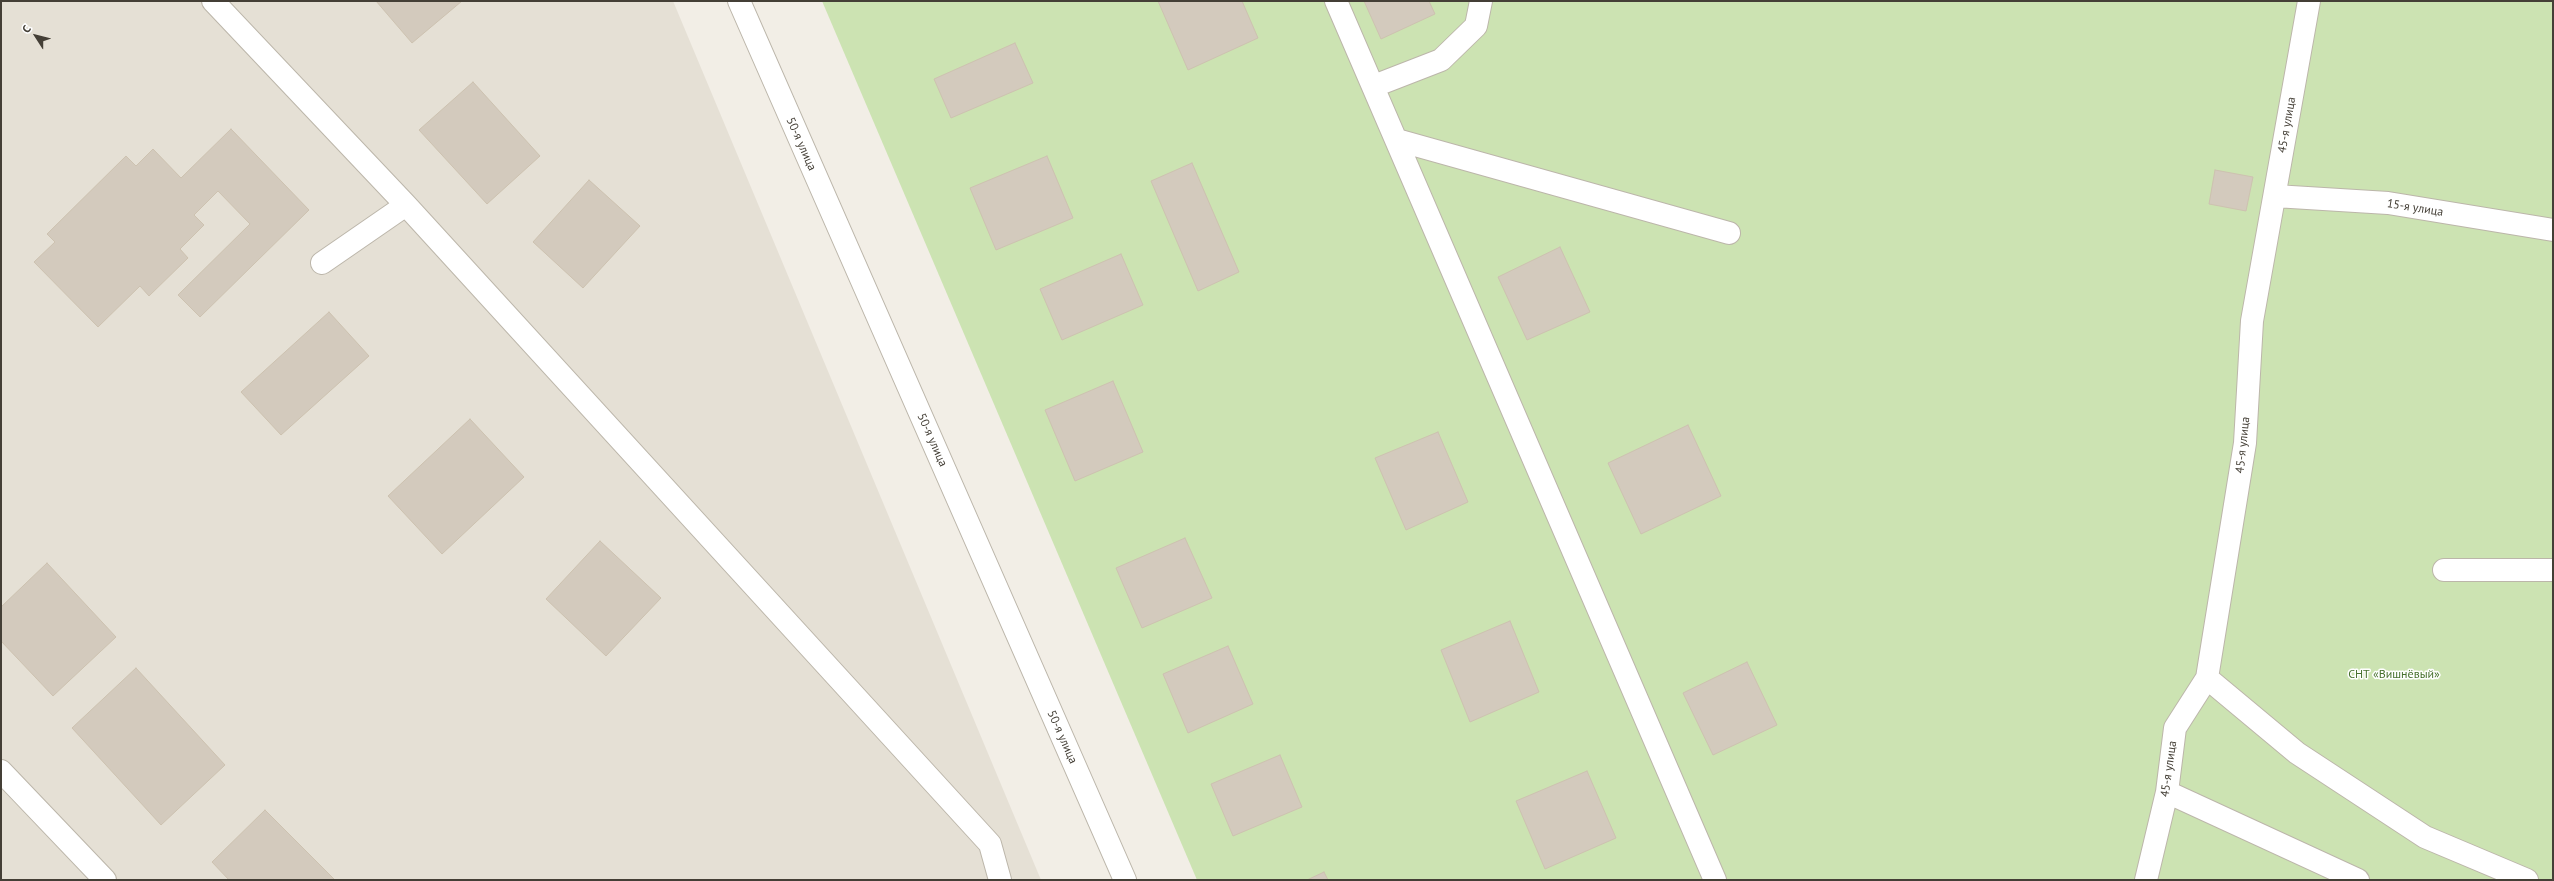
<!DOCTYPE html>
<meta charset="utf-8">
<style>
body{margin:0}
#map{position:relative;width:2554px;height:881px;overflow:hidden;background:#f2eee6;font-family:"PT Sans",sans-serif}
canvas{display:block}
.frame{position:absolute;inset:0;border:2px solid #443f36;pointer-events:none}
.north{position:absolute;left:16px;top:16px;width:40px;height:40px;-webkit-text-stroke:3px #fff;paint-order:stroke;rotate:306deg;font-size:11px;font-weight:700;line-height:16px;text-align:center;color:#443f36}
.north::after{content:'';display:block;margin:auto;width:14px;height:18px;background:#443f36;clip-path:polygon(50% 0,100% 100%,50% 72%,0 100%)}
</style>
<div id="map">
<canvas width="2554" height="881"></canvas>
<div class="frame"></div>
<div class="north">С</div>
</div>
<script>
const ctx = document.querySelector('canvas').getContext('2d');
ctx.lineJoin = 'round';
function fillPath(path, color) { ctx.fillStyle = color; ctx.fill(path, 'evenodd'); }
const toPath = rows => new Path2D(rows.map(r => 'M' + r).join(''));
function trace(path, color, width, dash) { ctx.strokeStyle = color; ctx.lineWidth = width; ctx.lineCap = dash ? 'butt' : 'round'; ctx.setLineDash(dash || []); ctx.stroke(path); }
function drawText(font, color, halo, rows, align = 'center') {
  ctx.font = font + ' "PT Sans",sans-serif'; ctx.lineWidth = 3; ctx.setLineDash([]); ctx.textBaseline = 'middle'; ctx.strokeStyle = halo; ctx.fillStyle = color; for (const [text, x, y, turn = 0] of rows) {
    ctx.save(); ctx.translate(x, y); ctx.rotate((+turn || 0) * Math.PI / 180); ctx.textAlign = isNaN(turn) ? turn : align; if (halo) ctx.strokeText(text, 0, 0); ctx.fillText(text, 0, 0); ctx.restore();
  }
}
const residential = toPath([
 [1,1,673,1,1041,880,1,880]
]);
const green = toPath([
 [822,1,2553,1,2553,880,1197,880]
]);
const building = toPath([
 [376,1,462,1,412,43,376,1],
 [1158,1,1242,1,1258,38,1188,70,1158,1],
 [1364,1,1429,1,1435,14,1381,39,1364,1],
 [1015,43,1033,83,951,118,934,79,1015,43],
 [473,82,540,156,487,204,419,130,473,82],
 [231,129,309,210,200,317,178,295,250,224,218,191,194,215,204,225,180,249,188,258,149,296,140,286,98,327,34,262,55,242,47,234,126,156,136,166,153,149,181,178,231,129],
 [1047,156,1073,218,996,250,970,188,1047,156],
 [1192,163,1239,272,1198,291,1151,181,1192,163],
 [2215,170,2253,177,2246,211,2209,204,2215,170],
 [589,180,640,226,583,288,533,242,589,180],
 [1560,247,1590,312,1527,340,1498,277,1560,247],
 [1121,254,1143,305,1062,340,1040,289,1121,254],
 [329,312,369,356,281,435,241,392,329,312],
 [1113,381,1143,452,1075,481,1045,410,1113,381],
 [470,419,524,477,442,554,388,496,470,419],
 [1688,425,1721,496,1641,534,1608,463,1688,425],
 [1438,432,1468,502,1406,530,1375,458,1438,432],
 [1185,538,1212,598,1142,628,1116,568,1185,538],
 [600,541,661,598,606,656,546,599,600,541],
 [47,563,116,637,53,696,1,641,1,607,47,563],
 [1510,621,1539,692,1470,722,1441,650,1510,621],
 [1228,646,1253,704,1188,733,1163,674,1228,646],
 [1747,662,1777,725,1713,755,1683,693,1747,662],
 [136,668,225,765,161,825,72,728,136,668],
 [1280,755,1302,807,1233,836,1211,784,1280,755],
 [1587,771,1616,838,1545,869,1516,801,1587,771],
 [265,810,335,880,229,880,212,862,265,810],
 [1324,872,1328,880,1307,880,1324,872]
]);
const minor = toPath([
 [213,1,406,205,990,844,1000,880],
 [739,1,1125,880],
 [1336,1,1715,880],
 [1374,86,1441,60,1476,26,1481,1],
 [1397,140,1729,233],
 [2275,196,2388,203,2553,230],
 [322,263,406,205],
 [2444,570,2553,570],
 [2207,678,2297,753,2425,837,2527,880],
 [1,771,105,880],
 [2167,792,2358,880],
 [2146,880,2167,792,2175,728,2207,678,2245,443,2252,321,2309,1]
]);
const streetNames = [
 ["45-я улица",2287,125,-80],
 ["50-я улица",801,144,66],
 ["15-я улица",2415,208,9],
 ["50-я улица",932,440,66],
 ["45-я улица",2243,445,-84],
 ["50-я улица",1062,737,66],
 ["45-я улица",2169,769,-82]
];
const parkNames = [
 ["СНТ «Вишнёвый»",2394,675]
];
fillPath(residential, '#e5e0d5');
fillPath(green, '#cce3b2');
fillPath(building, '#d3cabd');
trace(building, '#cdc2b0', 1);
trace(minor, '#bcb6aa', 24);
trace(minor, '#fff', 22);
drawText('12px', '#443f36', '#fff', streetNames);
drawText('12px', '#47712e', '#fff', parkNames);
</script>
